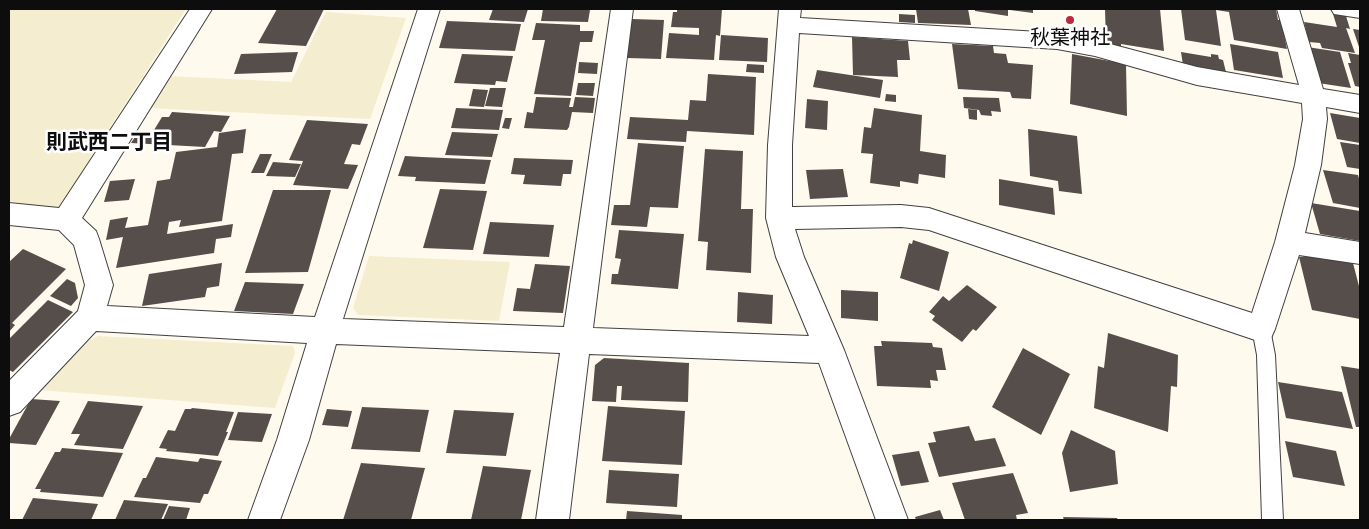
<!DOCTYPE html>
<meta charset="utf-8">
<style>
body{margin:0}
#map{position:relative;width:1369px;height:529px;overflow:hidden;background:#fffaee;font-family:Spectral,serif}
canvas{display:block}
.frame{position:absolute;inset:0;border:10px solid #0d0d0d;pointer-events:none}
</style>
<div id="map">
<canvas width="1369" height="529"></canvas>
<div class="frame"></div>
</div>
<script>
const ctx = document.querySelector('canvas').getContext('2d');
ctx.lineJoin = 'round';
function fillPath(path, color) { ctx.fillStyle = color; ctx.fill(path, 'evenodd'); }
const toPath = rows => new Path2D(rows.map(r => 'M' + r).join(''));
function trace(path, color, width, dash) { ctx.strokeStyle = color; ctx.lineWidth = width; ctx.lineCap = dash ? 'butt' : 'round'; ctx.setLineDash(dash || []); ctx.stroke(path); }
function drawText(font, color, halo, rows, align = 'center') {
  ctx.font = font + ' Spectral,"Noto Sans JP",serif'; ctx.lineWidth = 5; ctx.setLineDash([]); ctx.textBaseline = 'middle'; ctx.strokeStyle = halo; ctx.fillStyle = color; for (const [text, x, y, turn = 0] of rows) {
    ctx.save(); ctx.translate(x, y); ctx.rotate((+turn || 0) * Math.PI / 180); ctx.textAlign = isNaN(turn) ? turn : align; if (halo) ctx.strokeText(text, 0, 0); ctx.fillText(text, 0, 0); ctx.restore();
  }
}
const farmland = toPath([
 [9,9,186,9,57,210,9,201],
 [326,12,406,18,370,119,148,108,167,76,291,82],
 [369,256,510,262,499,321,358,315,353,308],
 [98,336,293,346,295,353,275,408,38,390,82,344]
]);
const building = toPath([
 [277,9,324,9,306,46,258,43],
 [493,9,528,9,524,22,489,20],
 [543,9,590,10,588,22,541,21],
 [677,9,722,9,720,36,716,35,714,60,666,58,669,33,699,35,699,28,671,27,673,12,677,12],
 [916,9,968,9,971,25,918,23],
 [975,9,1008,9,1008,16,975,11],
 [1010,9,1033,9,1033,13,1010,10],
 [1105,9,1160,9,1164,51,1121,44,1121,47,1106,44],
 [1181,9,1276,9,1278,20,1281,20,1287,49,1234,40,1229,12,1216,10,1221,46,1185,40],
 [899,14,915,15,915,23,899,22],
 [1333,14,1346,16,1350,29,1346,28,1355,53,1322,48,1320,43,1309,42,1304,22,1337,27],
 [632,19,664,20,661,59,627,58],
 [447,21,521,24,515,51,439,48],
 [536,23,580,25,580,31,594,31,592,42,580,42,571,96,534,94,545,40,532,40],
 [1353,29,1360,30,1360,50],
 [721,35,768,38,767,62,719,60],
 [852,37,908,41,910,60,897,60,898,77,853,75],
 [952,44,993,46,994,53,1006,54,1008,63,1033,65,1031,99,1012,98,1010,92,958,89],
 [1230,44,1278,52,1283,78,1234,70],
 [1307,47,1340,52,1351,88,1318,83],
 [298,52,292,72,234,74,241,54],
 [1181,52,1211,57,1211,54,1218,55,1219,59,1223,60,1226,72,1183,65],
 [1348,53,1360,55,1360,87,1355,86,1348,63,1351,63],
 [462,54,513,56,507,82,496,81,495,85,454,83],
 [1072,54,1126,64,1127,116,1070,104],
 [579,62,598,63,597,74,578,73],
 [747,64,764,65,764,73,746,72],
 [817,70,883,80,880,98,813,87],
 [708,74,756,77,754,135,687,131,686,142,627,139,630,117,688,120,690,100,706,101],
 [578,83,595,83,593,96,576,95],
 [490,88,506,88,502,107,485,106],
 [473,89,488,90,484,107,469,106],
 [886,94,896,95,896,102,885,101],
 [536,97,571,98,569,107,573,107,575,97,595,98,593,113,572,112,569,127,567,130,524,128,527,112,533,113],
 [963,97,999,98,1001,112,991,111,992,116,981,115,979,110,964,108],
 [807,99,828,101,827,130,805,128],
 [456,108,503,110,499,130,451,128],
 [874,108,922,115,920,151,946,155,945,178,919,174,918,184,900,181,900,187,870,183,873,154,861,153,864,127,871,128],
 [968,109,977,110,977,120,969,119],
 [172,112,230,116,221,132,214,131,205,147,131,143,137,134,151,135,162,117,169,117],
 [1330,113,1360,118,1360,143,1337,139],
 [505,118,512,118,509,129,502,128],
 [307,120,368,124,360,145,352,144,344,164,358,165,348,189,293,185,303,161,289,160],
 [246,129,243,153,232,154,222,221,179,227,181,220,169,222,167,234,233,224,231,237,216,239,214,253,116,268,123,237,106,240,110,220,128,217,125,228,148,225,157,181,170,179,176,152,217,147,219,133],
 [1028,129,1077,136,1082,194,1059,191,1058,181,1030,176],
 [452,132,498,134,492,157,445,155],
 [1340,142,1360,145,1360,169,1347,167],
 [638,143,684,146,678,208,650,207,647,227,611,225,614,205,630,205],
 [705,149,743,151,741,209,753,209,751,273,706,270,708,242,698,241],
 [260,154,272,154,264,173,251,173],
 [405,156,422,157,491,160,485,184,415,181,416,177,398,176],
 [514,158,573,160,571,174,563,174,561,186,523,184,525,175,511,174],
 [273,162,301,164,295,177,266,176],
 [843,169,848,197,810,199,806,170],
 [1323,170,1358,175,1360,182,1360,208,1333,203],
 [135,179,129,200,104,202,110,181],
 [999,179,1053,188,1055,215,999,205],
 [440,189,487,191,473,250,423,248],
 [273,190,331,190,308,272,245,273],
 [1311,203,1360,211,1360,241,1320,234],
 [490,222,554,225,549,257,483,254],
 [619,230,684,234,678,289,611,284,612,274,618,274,621,259,615,258],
 [913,240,949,252,939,291,900,278,909,243,912,244],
 [23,249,66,269,12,323,15,325,9,332,9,262],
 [1308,256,1353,263,1360,290,1360,319,1312,310,1299,257],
 [222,263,219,286,207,288,205,297,142,306,149,274],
 [535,264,570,266,563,313,513,311,517,288,530,289],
 [67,279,75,283,78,298,71,306,50,296],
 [245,282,304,284,293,314,234,311],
 [967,285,997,307,976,331,973,329,962,342,932,320,935,316,929,312,943,296,949,301],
 [841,290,878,292,878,321,841,318],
 [738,292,773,295,772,324,737,322],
 [48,300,73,312,13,372,9,370,9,339],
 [1108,333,1178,355,1177,387,1171,386,1168,432,1094,408,1098,366,1104,368],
 [881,341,932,343,933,347,942,348,946,370,936,370,938,381,930,380,931,388,877,386,874,346,882,346],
 [1023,348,1070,374,1041,435,992,407],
 [604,358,689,363,688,402,621,400,622,386,617,386,616,402,592,401,595,365],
 [1341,366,1360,369,1360,427,1356,427],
 [1278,382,1342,392,1353,429,1286,418],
 [31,399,60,401,36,445,9,443,9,439],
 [88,401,143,406,123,449,74,445,80,434,71,434],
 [608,406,685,411,682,465,602,461],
 [362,407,429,410,420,452,351,449],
 [192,408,234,412,226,432,228,432,218,456,166,451,167,449,159,448,168,430,175,431,185,409,191,409],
 [327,409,352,411,348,427,322,425],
 [454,410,514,413,506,456,446,453],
 [238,412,272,414,262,442,228,440],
 [969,426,975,441,995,438,1006,466,939,477,928,443,936,442,933,432],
 [1071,430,1115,451,1118,484,1070,492,1062,453],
 [1285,441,1336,451,1345,486,1293,477],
 [62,448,123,453,103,497,40,492,41,489,35,489,55,452,60,452],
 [919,451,929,482,901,486,892,455],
 [156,457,198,462,200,458,222,461,208,494,204,494,200,503,134,497,143,478,146,478],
 [361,463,425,468,411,520,343,520],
 [483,466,531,470,521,520,471,520],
 [609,470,679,474,677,507,606,503],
 [1013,473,1028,513,1016,515,1017,520,965,520,952,483],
 [33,498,98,504,91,520,22,520],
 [124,500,168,504,161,520,115,520],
 [169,506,190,508,186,520,163,520],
 [940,510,944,520,916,520,915,517],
 [627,511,682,515,682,520,626,520],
 [1063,517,1117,518,1118,520,1064,520]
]);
const service = toPath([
 [1261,321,1268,323,1270,329,1275,355,1283,520,1262,520,1257,355,1252,329,1254,323,1261,321]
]);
const minor = toPath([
 [190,9,212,9,82,218,96,231,99,239,113,285,107,306,315,317,418,9,440,9,343,319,564,327,611,9,633,9,593,328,809,336,776,257,766,218,768,145,779,9,801,9,800,18,1057,33,1095,40,1197,67,1299,85,1277,9,1299,9,1323,89,1360,95,1360,113,1326,107,1327,119,1321,165,1305,233,1360,242,1360,264,1299,255,1275,329,1271,338,1261,342,929,230,901,227,795,229,804,257,844,350,908,520,876,520,819,363,589,354,569,520,536,520,560,353,336,344,309,440,280,520,248,520,277,440,307,343,96,331,20,412,9,416,9,381,78,311,85,285,74,245,59,230,9,225,9,203,59,208,190,9],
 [799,33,1057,49,1095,56,1197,85,1302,103,1303,119,1295,165,1275,242,1252,313,929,208,901,205,792,207,792,145,799,33],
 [1331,9,1360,9,1360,18,1334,14,1331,9]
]);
const markers = [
 [1070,20,5,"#ba293d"]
];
const poiNames = [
 ["秋葉神社",1070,40]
];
const neighbourhoodNames = [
 ["則武西二丁目",109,145]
];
fillPath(farmland, '#f4edcf');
fillPath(building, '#564e4a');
trace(service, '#404040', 2);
trace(minor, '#404040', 2);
fillPath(service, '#fff');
fillPath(minor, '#fff');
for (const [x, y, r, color] of markers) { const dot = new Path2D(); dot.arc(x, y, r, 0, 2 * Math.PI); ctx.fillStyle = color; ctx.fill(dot); trace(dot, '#fff', 2); }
drawText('20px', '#0d0d0d', '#fff', poiNames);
drawText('bold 21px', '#0d0d0d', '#fff', neighbourhoodNames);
</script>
